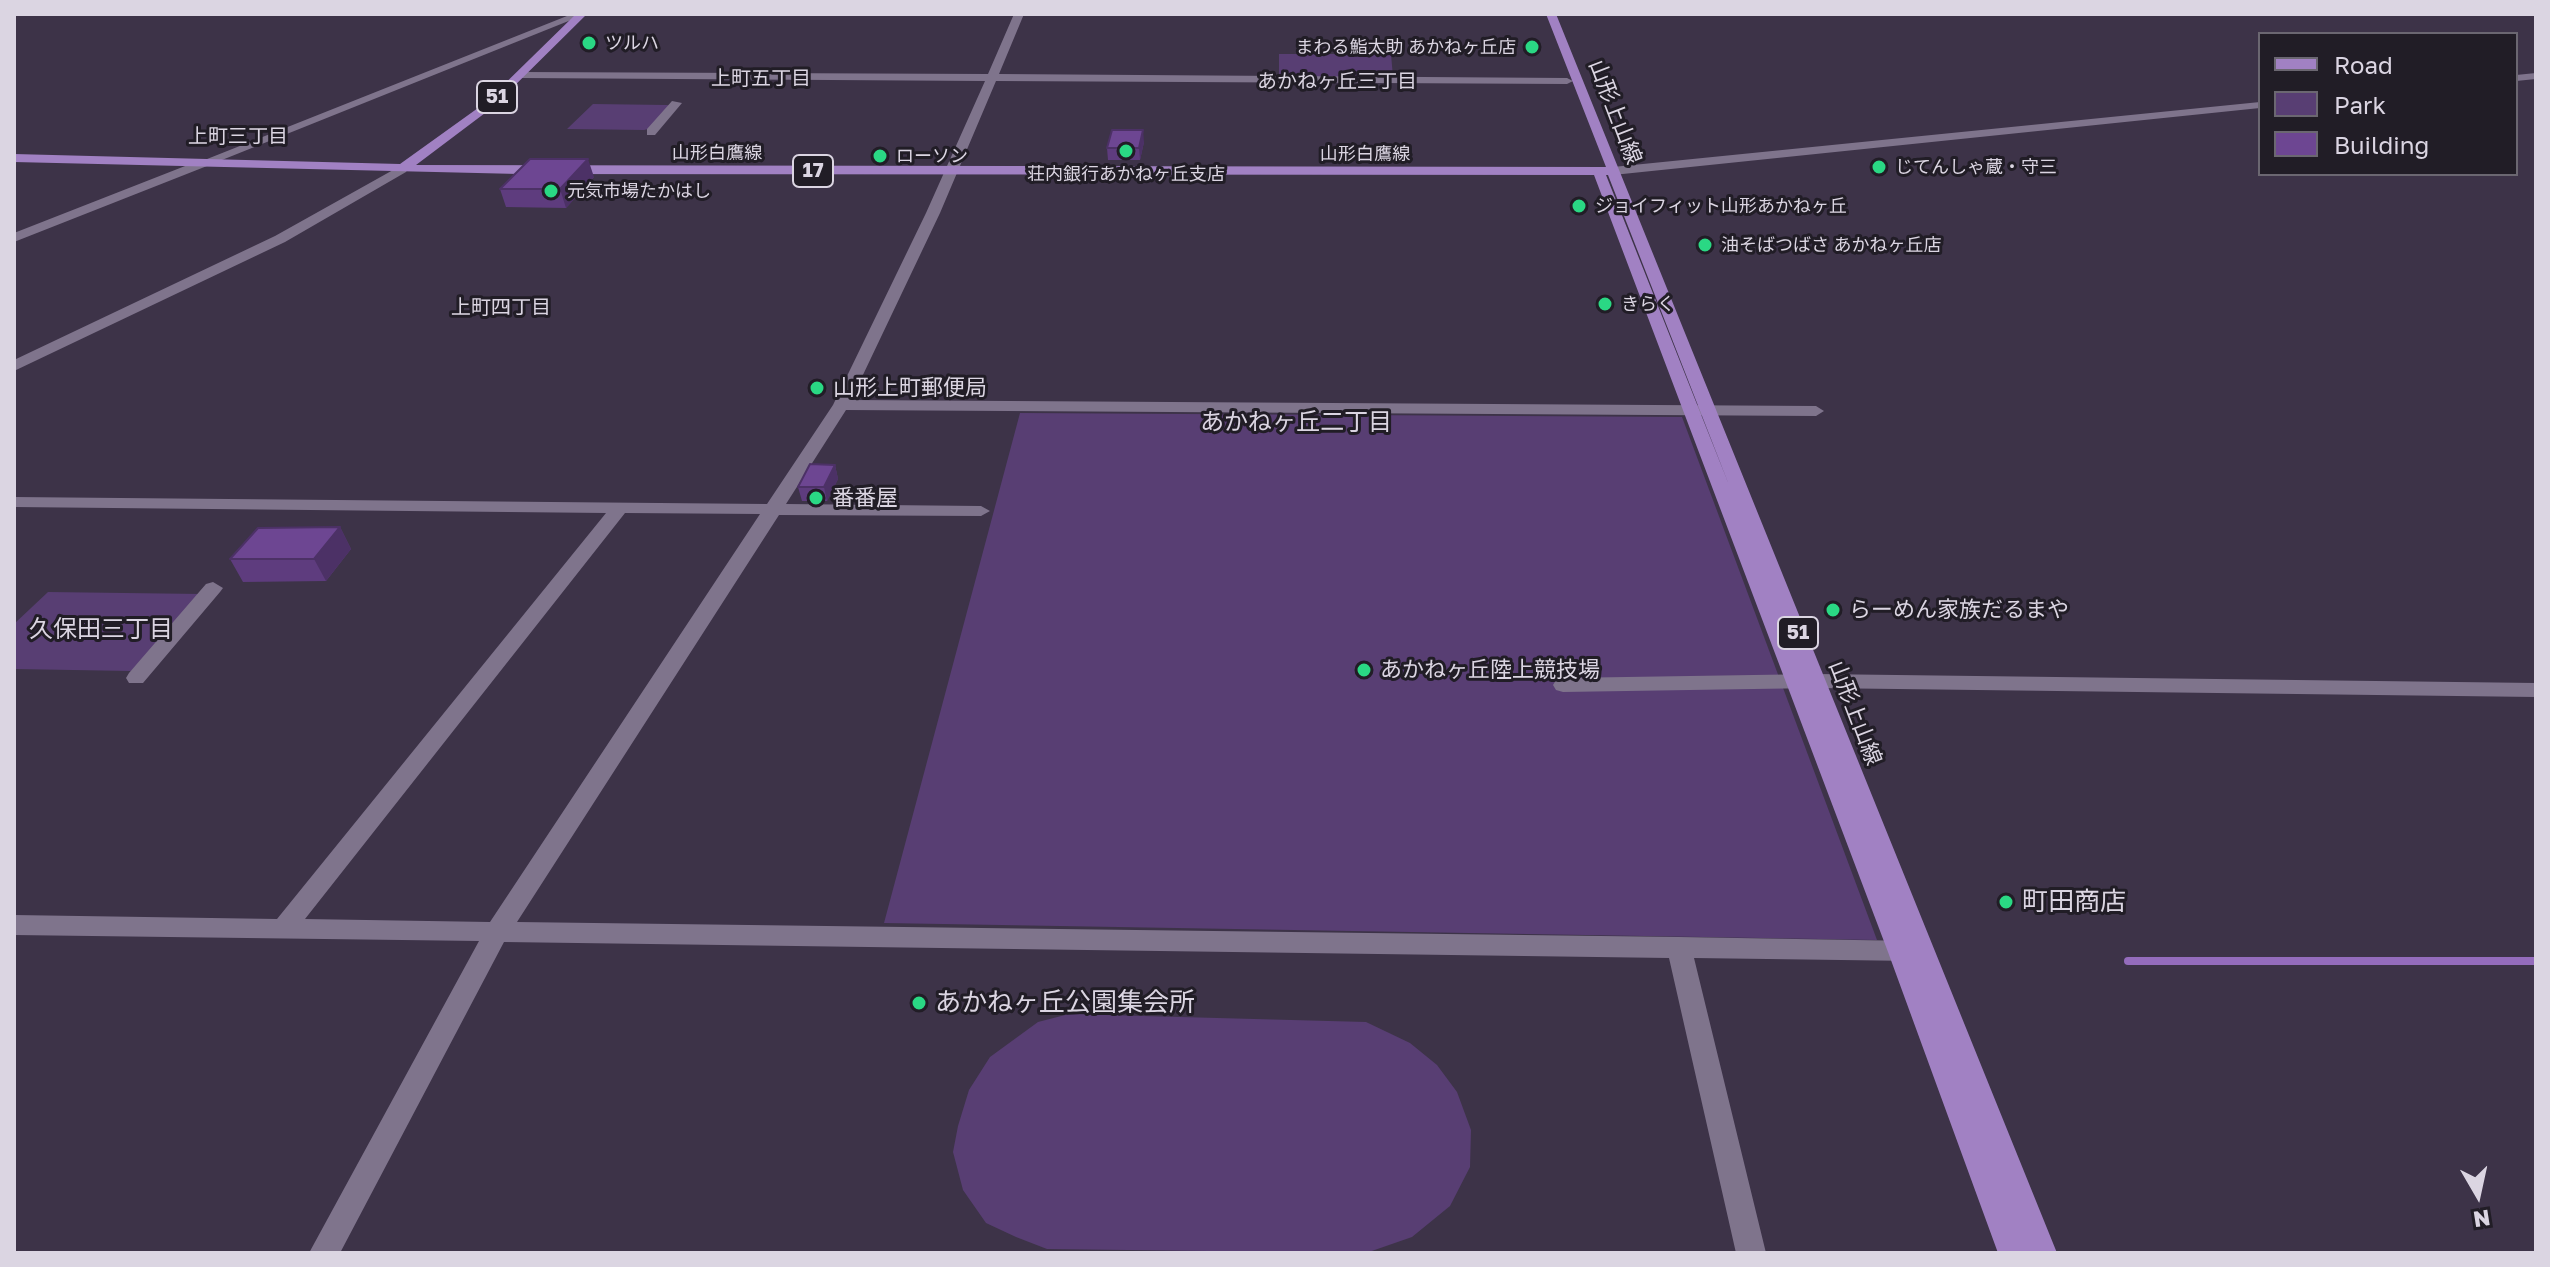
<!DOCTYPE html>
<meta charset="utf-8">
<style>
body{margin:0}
#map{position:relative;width:2550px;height:1267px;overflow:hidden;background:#3d3348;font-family:"Golos Text",sans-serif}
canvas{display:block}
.frame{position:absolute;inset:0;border:16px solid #dbd5e2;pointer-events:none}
.legend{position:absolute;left:2258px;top:32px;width:260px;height:144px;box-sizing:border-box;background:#211d26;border:2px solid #6b6771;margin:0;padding:10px 14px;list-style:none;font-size:24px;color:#dbd5e2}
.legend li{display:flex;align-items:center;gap:16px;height:40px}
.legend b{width:40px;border:2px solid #6b6771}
.north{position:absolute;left:2438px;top:1155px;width:80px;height:80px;-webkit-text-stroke:6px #211d26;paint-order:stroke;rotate:171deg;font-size:22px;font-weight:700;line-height:32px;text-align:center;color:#dbd5e2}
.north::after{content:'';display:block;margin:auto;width:28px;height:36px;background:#dbd5e2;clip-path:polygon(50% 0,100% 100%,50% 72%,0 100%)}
</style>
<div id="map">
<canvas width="2550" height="1267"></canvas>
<div class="frame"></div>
<ul class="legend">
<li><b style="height:10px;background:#a181c3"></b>Road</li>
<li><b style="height:22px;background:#583e73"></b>Park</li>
<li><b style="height:22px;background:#6d4692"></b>Building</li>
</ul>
<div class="north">N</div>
</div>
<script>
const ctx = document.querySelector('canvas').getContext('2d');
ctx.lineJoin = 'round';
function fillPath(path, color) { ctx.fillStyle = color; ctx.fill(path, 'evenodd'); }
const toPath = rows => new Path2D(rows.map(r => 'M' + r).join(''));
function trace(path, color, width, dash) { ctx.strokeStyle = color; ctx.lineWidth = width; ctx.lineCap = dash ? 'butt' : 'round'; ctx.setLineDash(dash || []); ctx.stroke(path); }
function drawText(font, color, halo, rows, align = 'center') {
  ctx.font = font + ' "Golos Text","Noto Sans JP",sans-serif'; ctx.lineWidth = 6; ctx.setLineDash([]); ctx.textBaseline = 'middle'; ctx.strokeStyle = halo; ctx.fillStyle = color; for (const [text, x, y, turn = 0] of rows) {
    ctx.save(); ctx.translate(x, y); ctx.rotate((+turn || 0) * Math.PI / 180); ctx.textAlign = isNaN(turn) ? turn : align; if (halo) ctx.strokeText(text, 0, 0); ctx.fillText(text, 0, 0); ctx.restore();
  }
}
const green = toPath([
 [1279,54,1391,54,1393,77,1279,77],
 [593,104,667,105,671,106,652,128,644,130,567,129],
 [1020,413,1682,417,1877,940,884,923],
 [48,592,202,594,131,671,14,669,14,624],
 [1069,1014,1366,1022,1410,1043,1437,1065,1457,1092,1471,1130,1470,1167,1450,1206,1412,1237,1366,1253,1047,1249,1016,1237,986,1223,963,1190,953,1152,958,1126,969,1090,990,1057,1038,1022]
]);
const stream = toPath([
 [2128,961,2536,961]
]);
const minor = toPath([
 [1014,14,1024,14,999,74,1567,78,1573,81,1567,84,996,81,940,213,851,400,1816,406,1824,411,1816,416,846,410,786,504,981,506,990,511,981,516,779,515,517,922,1679,937,1914,941,1923,944,1927,951,1923,958,1914,961,1694,958,1766,1253,1736,1253,1669,958,504,942,340,1253,309,1253,479,941,14,935,14,915,277,919,606,513,14,507,14,497,767,504,833,405,926,213,985,81,521,78,516,75,521,72,988,74,1014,14],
 [625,513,760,514,490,922,305,919,625,513],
 [2536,73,2536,79,2516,81,2516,75,2536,73],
 [672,101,682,103,655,135,647,135,647,129,672,101],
 [2260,102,2260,108,1613,175,1607,171,1613,167,2260,102],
 [203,159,209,163,207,166,14,242,14,233,203,159],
 [213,582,223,588,220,592,143,683,129,683,126,678,129,673,206,584,213,582]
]);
const tertiary = toPath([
 [572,14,586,14,207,166,197,163,572,14],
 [402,165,408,169,406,172,285,242,14,371,14,360,275,236,402,165],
 [1817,674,2536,683,2536,697,1817,688,1563,692,1556,690,1553,685,1556,680,1563,678,1817,674]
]);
const primary = toPath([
 [576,14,587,14,493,107,416,165,1606,167,1546,14,1556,14,2057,1253,1998,1253,1888,952,1594,175,519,174,14,162,14,154,400,164,485,103,576,14],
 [1606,175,1608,175,1729,485,1606,175]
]);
const wall = toPath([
 [1144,142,1140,160,1108,160,1107,148],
 [594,177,566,208,506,207,500,189],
 [835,465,838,479,827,501,802,501,798,487],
 [340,527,351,549,326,581,243,582,230,559]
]);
const shadedWall = toPath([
 [1143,130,1144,142,1140,160,1139,148],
 [588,159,594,177,566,208,560,189],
 [835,465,838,479,827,501,824,487],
 [340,527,351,549,326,581,314,559]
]);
const building = toPath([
 [1112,130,1143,130,1139,148,1107,148,1112,130],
 [530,159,588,159,560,189,500,189,530,159],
 [810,464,835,465,824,487,798,487,810,464],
 [340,527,314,559,230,559,258,528,340,527]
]);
const markers = [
 [589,43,8,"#2ad884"],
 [1532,47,8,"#2ad884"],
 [1126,151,8,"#2ad884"],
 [880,156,8,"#2ad884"],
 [1879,167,8,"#2ad884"],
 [551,191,8,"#2ad884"],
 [1579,206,8,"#2ad884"],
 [1705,245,8,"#2ad884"],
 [1605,304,8,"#2ad884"],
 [817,388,8,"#2ad884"],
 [816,498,8,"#2ad884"],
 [1833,610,8,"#2ad884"],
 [1364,670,8,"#2ad884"],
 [2006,902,8,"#2ad884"],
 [919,1003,8,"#2ad884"]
];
const farPoinames = [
 ["ツルハ",605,43],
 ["まわる鮨太助 あかねヶ丘店",1516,47,"right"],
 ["ローソン",896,156],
 ["じてんしゃ蔵・守三",1895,167],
 ["荘内銀行あかねヶ丘支店",1126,174,"center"],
 ["元気市場たかはし",567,191],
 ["ジョイフィット山形あかねヶ丘",1595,206],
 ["油そばつばさ あかねヶ丘店",1721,245],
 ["きらく",1621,304]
];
const farStreetnames = [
 ["山形白鷹線",717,153],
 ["山形白鷹線",1365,154]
];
const farNeighbourhoodnames = [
 ["上町五丁目",761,79],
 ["あかねヶ丘三丁目",1337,82],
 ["上町三丁目",238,137],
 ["上町四丁目",501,308]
];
const shields = [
 [497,97,40],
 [813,171,40],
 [1798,633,40]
];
const shieldNames = [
 ["51",497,97],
 ["17",813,171],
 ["51",1798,633]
];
const streetNames = [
 ["山形上山線",1615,112,69],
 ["山形上山線",1855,713,69]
];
const poiNames = [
 ["山形上町郵便局",833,388],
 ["番番屋",832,498],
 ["らーめん家族だるまや",1849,610],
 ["あかねヶ丘陸上競技場",1380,670]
];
const neighbourhoodNames = [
 ["あかねヶ丘二丁目",1296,422],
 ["久保田三丁目",101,629]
];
const nearPoinames = [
 ["町田商店",2022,902],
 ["あかねヶ丘公園集会所",935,1003]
];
fillPath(green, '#583e73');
trace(stream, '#946cbc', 8);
fillPath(minor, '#7f748c');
fillPath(tertiary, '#7f748c');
fillPath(primary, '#a181c3');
fillPath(wall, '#5e3c7e');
fillPath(shadedWall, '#4c3166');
fillPath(building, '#6d4692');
trace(building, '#4c3166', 2);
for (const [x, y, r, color] of markers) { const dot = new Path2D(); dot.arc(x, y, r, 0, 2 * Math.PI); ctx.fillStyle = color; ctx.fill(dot); trace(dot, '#211d26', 3); }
drawText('18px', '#dbd5e2', '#211d26', farPoinames, 'left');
drawText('18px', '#dbd5e2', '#211d26', farStreetnames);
drawText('20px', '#dbd5e2', '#211d26', farNeighbourhoodnames);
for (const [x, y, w] of shields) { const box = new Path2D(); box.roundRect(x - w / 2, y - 16, w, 32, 6); ctx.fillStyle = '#211d26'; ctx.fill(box); trace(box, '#dbd5e2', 2); }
drawText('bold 20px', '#dbd5e2', null, shieldNames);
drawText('22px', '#dbd5e2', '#211d26', streetNames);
drawText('22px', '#dbd5e2', '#211d26', poiNames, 'left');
drawText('24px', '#dbd5e2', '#211d26', neighbourhoodNames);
drawText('26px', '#dbd5e2', '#211d26', nearPoinames, 'left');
</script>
